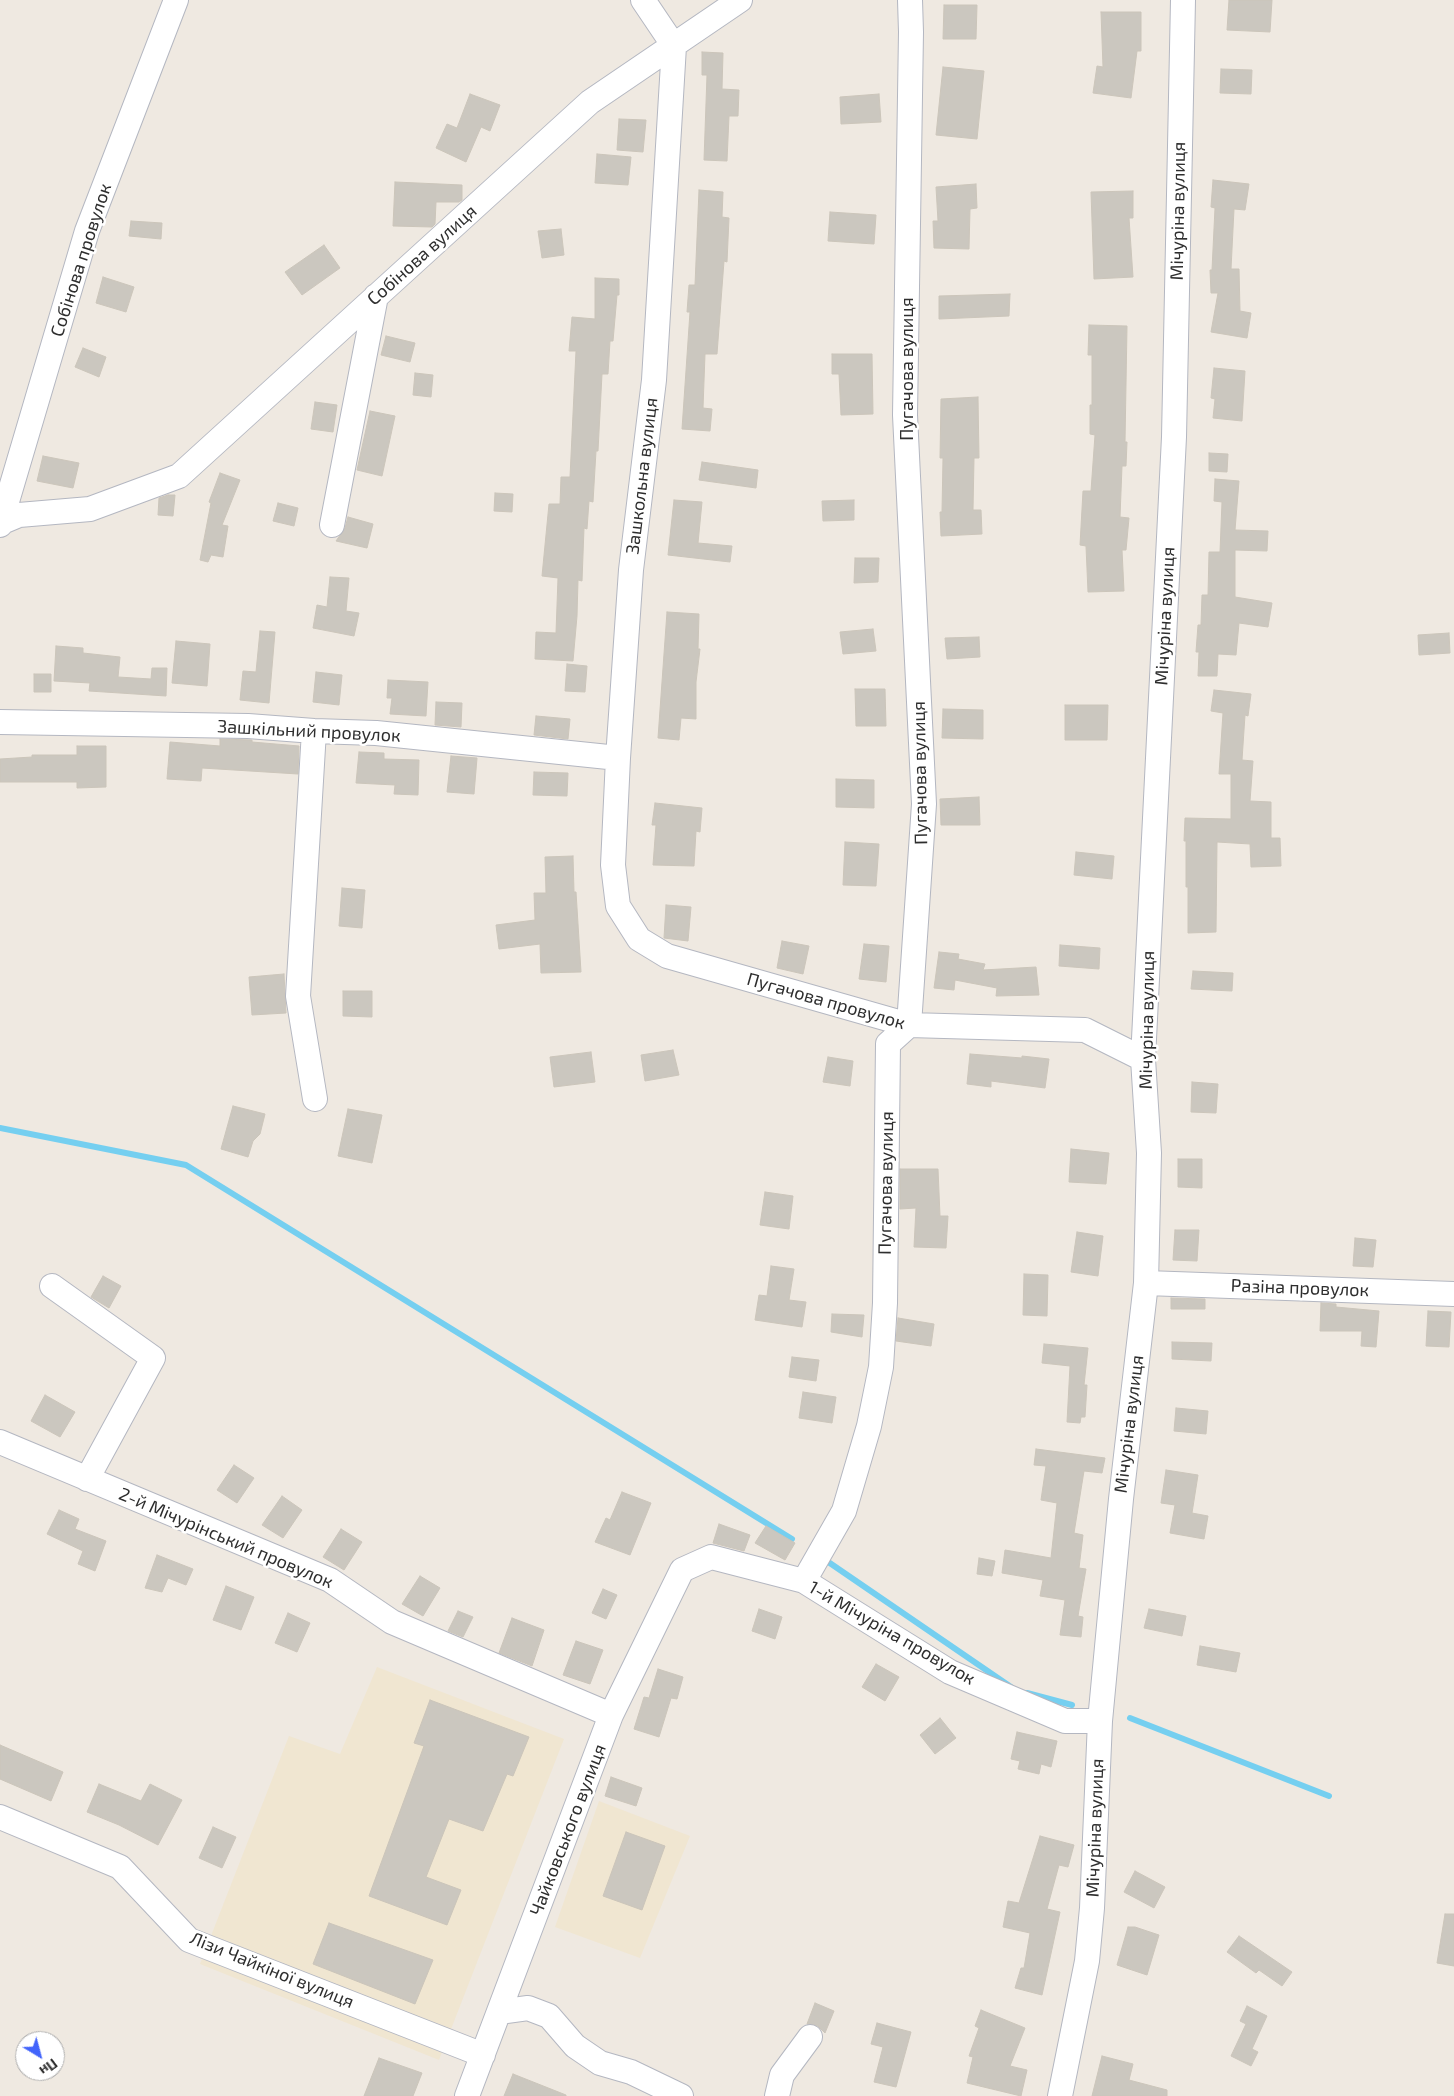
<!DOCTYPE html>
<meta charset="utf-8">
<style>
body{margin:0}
#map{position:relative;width:1454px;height:2096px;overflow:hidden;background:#efe9e1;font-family:"Exo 2",sans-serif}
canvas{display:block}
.north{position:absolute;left:15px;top:2031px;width:50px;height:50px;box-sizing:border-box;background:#fff;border:1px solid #ababab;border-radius:50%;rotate:143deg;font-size:14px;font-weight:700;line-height:20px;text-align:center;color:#2e2e2e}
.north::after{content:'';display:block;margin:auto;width:18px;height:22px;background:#4264fb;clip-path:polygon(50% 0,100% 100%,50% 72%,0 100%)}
</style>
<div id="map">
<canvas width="1454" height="2096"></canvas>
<div class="north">Пн</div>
</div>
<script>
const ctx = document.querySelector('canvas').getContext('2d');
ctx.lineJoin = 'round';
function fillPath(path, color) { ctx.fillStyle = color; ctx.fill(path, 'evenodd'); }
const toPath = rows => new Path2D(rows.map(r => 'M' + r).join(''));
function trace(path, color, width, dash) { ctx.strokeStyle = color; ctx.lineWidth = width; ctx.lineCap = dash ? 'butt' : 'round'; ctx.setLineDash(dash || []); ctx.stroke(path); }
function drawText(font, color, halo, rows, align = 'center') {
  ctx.font = font + ' "Exo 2",sans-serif'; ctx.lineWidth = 5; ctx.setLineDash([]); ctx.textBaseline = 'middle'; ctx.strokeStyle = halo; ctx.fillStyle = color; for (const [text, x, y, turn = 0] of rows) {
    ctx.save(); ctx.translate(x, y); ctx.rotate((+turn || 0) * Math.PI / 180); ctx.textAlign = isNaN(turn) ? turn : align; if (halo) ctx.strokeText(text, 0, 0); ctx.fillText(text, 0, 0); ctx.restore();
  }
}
const education = toPath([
 [377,1667,564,1739,439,2060,200,1964,289,1736,340,1754],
 [599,1801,690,1836,640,1958,555,1927]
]);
const stream = toPath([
 [0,1128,186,1165,792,1539],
 [821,1557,1011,1687],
 [1027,1693,1072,1705],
 [1130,1718,1329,1796]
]);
const building = toPath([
 [1229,0,1272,0,1270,32,1227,30,1229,0],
 [944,5,977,5,976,39,943,39,944,5],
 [1101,12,1141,12,1141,51,1137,51,1131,98,1093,93,1097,66,1103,67,1101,12],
 [702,52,723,53,722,89,739,90,738,116,729,116,727,161,704,160,707,75,702,75,702,52],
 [943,67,984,71,977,139,936,135,943,67],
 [1221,69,1252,70,1251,94,1220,93,1221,69],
 [470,94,500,105,490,131,481,127,466,162,436,148,447,124,457,128,470,94],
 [879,94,881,122,841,124,840,97,879,94],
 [619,119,646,120,643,152,617,150,619,119],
 [597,154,631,157,628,185,595,183,597,154],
 [1213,180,1249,184,1245,210,1234,209,1231,269,1239,269,1240,311,1251,313,1247,338,1211,332,1218,293,1211,293,1210,270,1212,270,1215,208,1211,207,1213,180],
 [395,182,462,185,462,200,459,202,436,202,435,224,432,227,393,226,395,182],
 [976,184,977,208,970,209,969,249,934,248,933,221,938,221,936,187,976,184],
 [699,190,723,192,722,217,729,218,727,262,724,261,717,354,705,354,703,408,712,409,710,431,682,429,690,312,687,312,689,285,695,285,699,190],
 [1133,191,1133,218,1129,218,1133,277,1094,279,1091,192,1133,191],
 [830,212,876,215,874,244,828,241,830,212],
 [131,221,162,223,161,239,129,236,131,221],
 [561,229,564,255,542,258,538,231,561,229],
 [324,245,340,268,302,295,285,272,324,245],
 [103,277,134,287,126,312,96,303,103,277],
 [595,278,619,279,619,295,617,295,613,341,610,341,608,374,602,374,598,451,596,451,593,502,589,501,587,529,584,528,582,581,578,580,577,616,573,661,535,659,536,632,556,633,558,578,542,576,549,504,560,504,561,477,570,477,576,351,569,351,572,317,595,319,595,278],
 [1010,294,1009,316,939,319,939,296,1010,294],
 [1089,325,1127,326,1125,442,1127,442,1126,466,1122,466,1120,517,1129,518,1126,550,1122,550,1124,591,1088,592,1086,546,1080,545,1083,491,1091,491,1095,435,1090,434,1090,405,1092,405,1092,355,1088,355,1089,325],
 [386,336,415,343,410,362,381,355,386,336],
 [83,348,106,357,99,377,75,367,83,348],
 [832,354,872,354,873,414,841,415,839,374,832,374,832,354],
 [1214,368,1245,371,1242,421,1213,418,1215,399,1211,398,1214,368],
 [415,373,433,375,431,397,413,395,415,373],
 [978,397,979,458,974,458,973,510,981,510,982,534,941,536,940,512,942,512,943,458,940,458,941,399,978,397],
 [315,402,337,405,333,432,311,429,315,402],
 [370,411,395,416,382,476,357,470,370,411],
 [1209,453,1228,454,1227,472,1209,471,1209,453],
 [43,456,79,463,73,488,37,481,43,456],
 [702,462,758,470,756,488,699,480,702,462],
 [220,473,240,480,222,525,228,526,223,557,211,555,208,562,200,560,211,503,209,502,220,473],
 [1215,479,1239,481,1235,530,1268,531,1267,551,1235,550,1235,597,1272,603,1268,627,1239,623,1236,655,1218,654,1217,676,1198,676,1199,652,1196,652,1198,625,1201,625,1202,595,1208,595,1209,552,1220,552,1222,502,1214,501,1215,479],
 [495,493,513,494,512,512,494,511,495,493],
 [168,495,175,495,173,516,158,515,159,498,168,495],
 [674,500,702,502,698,543,732,546,730,562,668,555,674,500],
 [854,500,854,520,823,521,822,501,854,500],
 [278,503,298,508,294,526,273,521,278,503],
 [348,517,373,524,367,548,336,541,345,528,348,517],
 [855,558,879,558,878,582,854,583,855,558],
 [330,577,349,578,346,611,359,613,354,636,313,628,317,605,327,607,330,577],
 [667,612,699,614,698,649,700,649,696,682,696,719,681,718,679,740,658,738,667,612],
 [873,629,876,651,843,654,840,632,873,629],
 [260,631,275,632,269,703,240,700,243,671,256,672,260,631],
 [1449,633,1450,653,1419,655,1418,635,1449,633],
 [979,637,980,657,947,659,945,638,979,637],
 [176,641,210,644,207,686,172,683,176,641],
 [56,646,83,648,83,653,120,657,118,677,151,679,152,668,167,668,166,696,89,691,90,683,54,681,56,646],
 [567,664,587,666,585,692,565,691,567,664],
 [316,672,342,675,339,705,313,702,316,672],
 [34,674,51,674,51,692,34,692,34,674],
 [388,680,428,682,426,716,390,714,392,698,387,698,388,680],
 [855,689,885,689,886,726,856,726,855,689],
 [1214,690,1251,694,1248,716,1245,715,1242,760,1253,761,1250,801,1271,802,1271,838,1280,838,1281,866,1251,867,1250,844,1217,842,1216,932,1188,933,1188,887,1186,887,1186,841,1184,841,1185,818,1231,819,1231,774,1219,774,1223,713,1211,711,1214,690],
 [436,702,462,703,461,727,435,725,436,702],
 [1065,705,1108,705,1107,740,1065,740,1065,705],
 [943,709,983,710,983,739,942,738,943,709],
 [536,716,570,719,568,739,534,735,536,716],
 [220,739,252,740,252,742,299,746,298,774,202,768,201,781,167,779,170,742,220,746,220,739],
 [77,746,106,746,106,787,77,788,77,782,0,782,0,759,32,757,32,755,77,755,77,746],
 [359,752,384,753,384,759,419,760,418,795,394,794,395,785,356,783,359,752],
 [451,756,477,758,474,794,447,792,451,756],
 [534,772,568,773,567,796,533,795,534,772],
 [836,779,874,780,874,808,836,807,836,779],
 [979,797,980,825,941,825,940,799,979,797],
 [655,803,702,808,700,832,696,831,694,866,653,865,656,825,652,825,655,803],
 [845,842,879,844,876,886,843,885,845,842],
 [1076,852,1114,856,1112,879,1074,875,1076,852],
 [573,856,574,892,576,892,581,972,541,973,540,944,499,949,496,925,535,920,534,893,546,893,545,857,573,856],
 [342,888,365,890,362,928,339,926,342,888],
 [666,905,691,907,688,941,664,938,666,905],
 [782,941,809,946,803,974,777,968,782,941],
 [864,944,889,946,886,982,859,979,864,944],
 [1060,945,1100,948,1099,969,1059,966,1060,945],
 [939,952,959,954,958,959,985,964,983,970,1036,967,1039,995,996,996,997,988,955,980,954,990,934,988,939,952],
 [1193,971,1233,973,1232,991,1191,989,1193,971],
 [284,974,286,1013,252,1015,249,977,284,974],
 [343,991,372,991,372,1017,343,1016,343,991],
 [673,1050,679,1075,645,1081,641,1055,673,1050],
 [591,1052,595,1082,554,1087,550,1057,591,1052],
 [970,1054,1022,1058,1022,1056,1049,1059,1045,1088,991,1081,991,1087,967,1084,970,1054],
 [828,1057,853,1061,850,1086,823,1082,828,1057],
 [1192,1082,1218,1084,1216,1113,1191,1112,1192,1082],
 [233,1106,265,1114,260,1134,253,1141,248,1157,221,1149,233,1106],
 [348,1109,382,1115,372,1163,338,1156,348,1109],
 [1071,1149,1109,1153,1106,1184,1069,1182,1071,1149],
 [1178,1159,1202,1159,1202,1188,1178,1187,1178,1159],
 [900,1169,938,1169,940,1216,948,1216,946,1248,914,1247,916,1208,900,1209,900,1169],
 [765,1192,793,1196,789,1229,760,1225,765,1192],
 [1175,1230,1199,1230,1197,1261,1173,1260,1175,1230],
 [1077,1232,1103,1236,1098,1276,1071,1272,1077,1232],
 [1355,1238,1376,1240,1373,1267,1353,1266,1355,1238],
 [771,1266,794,1269,789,1300,806,1302,802,1327,755,1320,759,1295,767,1296,771,1266],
 [1024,1274,1048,1275,1047,1316,1023,1315,1024,1274],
 [103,1276,121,1286,109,1308,91,1297,103,1276],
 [1171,1298,1205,1299,1205,1309,1171,1309,1171,1298],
 [1321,1303,1336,1304,1336,1307,1379,1311,1376,1347,1361,1346,1362,1331,1320,1331,1321,1303],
 [1428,1311,1451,1312,1449,1347,1426,1346,1428,1311],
 [832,1314,864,1315,862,1337,831,1332,832,1314],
 [898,1318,934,1324,931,1346,896,1341,898,1318],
 [1172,1342,1212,1343,1211,1361,1172,1359,1172,1342],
 [1044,1344,1088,1348,1084,1385,1087,1385,1085,1417,1081,1417,1080,1423,1067,1422,1070,1366,1042,1363,1044,1344],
 [792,1357,819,1360,816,1381,789,1377,792,1357],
 [803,1392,836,1397,832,1423,799,1418,803,1392],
 [45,1395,75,1412,60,1437,31,1421,45,1395],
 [1176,1408,1208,1411,1206,1434,1174,1431,1176,1408],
 [1036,1449,1105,1458,1102,1473,1084,1471,1074,1533,1083,1535,1079,1568,1086,1569,1078,1616,1083,1617,1081,1637,1060,1635,1065,1600,1040,1596,1043,1580,1002,1573,1005,1550,1051,1558,1057,1503,1041,1500,1046,1466,1034,1465,1036,1449],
 [234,1465,254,1478,237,1503,217,1490,234,1465],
 [1166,1470,1198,1475,1192,1513,1208,1516,1204,1539,1170,1533,1175,1505,1161,1503,1166,1470],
 [622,1492,651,1503,630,1555,595,1542,606,1518,610,1520,622,1492],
 [282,1496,302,1510,283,1538,262,1525,282,1496],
 [59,1510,79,1519,75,1529,106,1541,95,1571,78,1564,83,1551,47,1534,59,1510],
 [719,1524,750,1535,744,1551,713,1543,719,1524],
 [766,1526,795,1543,785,1560,755,1543,766,1526],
 [341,1529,362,1542,344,1570,323,1557,341,1529],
 [157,1555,193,1569,186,1585,168,1578,162,1592,145,1588,157,1555],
 [979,1558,995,1561,992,1576,977,1574,979,1558],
 [420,1576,440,1588,423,1616,402,1604,420,1576],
 [226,1586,254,1597,241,1630,213,1620,226,1586],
 [603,1589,617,1595,606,1619,592,1613,603,1589],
 [759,1609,782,1617,775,1639,752,1631,759,1609],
 [1149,1609,1186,1616,1182,1636,1144,1628,1149,1609],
 [458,1611,473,1617,463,1637,448,1631,458,1611],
 [288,1613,310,1623,297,1652,275,1643,288,1613],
 [512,1618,544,1630,532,1666,499,1653,512,1618],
 [576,1641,603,1650,590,1684,563,1675,576,1641],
 [1200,1646,1240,1653,1236,1672,1197,1665,1200,1646],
 [876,1664,899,1677,885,1701,862,1687,876,1664],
 [658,1669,683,1677,677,1699,671,1698,659,1737,634,1729,644,1697,649,1698,658,1669],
 [430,1700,529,1737,513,1776,507,1774,483,1831,449,1819,426,1877,461,1890,447,1925,369,1896,424,1746,414,1743,430,1700],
 [940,1718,956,1738,935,1754,920,1735,940,1718],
 [1017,1732,1057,1741,1051,1767,1041,1764,1039,1774,1018,1769,1020,1761,1011,1759,1017,1732],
 [0,1745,63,1772,51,1801,0,1779,0,1745],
 [611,1777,642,1788,636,1806,605,1796,611,1777],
 [99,1784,141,1801,150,1784,182,1800,158,1845,119,1825,87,1812,99,1784],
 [213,1827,236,1837,222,1868,199,1858,213,1827],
 [626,1832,665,1846,642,1910,603,1896,626,1832],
 [1040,1836,1074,1845,1068,1867,1059,1865,1047,1909,1060,1912,1042,1995,1015,1988,1021,1968,1024,1968,1030,1933,1003,1927,1008,1901,1019,1903,1040,1836],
 [1135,1871,1165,1887,1154,1908,1124,1892,1135,1871],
 [1445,1914,1454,1914,1454,1966,1437,1963,1445,1914],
 [329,1923,433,1960,415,2004,313,1964,329,1923],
 [1128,1927,1135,1927,1159,1935,1147,1975,1117,1965,1128,1927],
 [1239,1936,1292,1972,1282,1986,1259,1970,1256,1973,1227,1952,1239,1936],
 [815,2003,834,2011,825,2033,818,2026,807,2024,815,2003],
 [1247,2006,1267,2016,1252,2049,1258,2052,1251,2066,1231,2056,1246,2024,1240,2021,1247,2006],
 [981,2010,1025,2028,1010,2066,1027,2070,1021,2096,967,2083,973,2057,969,2056,979,2028,975,2026,981,2010],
 [877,2023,911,2032,896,2087,874,2082,883,2047,871,2044,877,2023],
 [1102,2056,1133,2064,1129,2080,1167,2090,1167,2096,1092,2096,1102,2056],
 [379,2058,422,2073,413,2096,364,2096,379,2058],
 [513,2074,566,2095,566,2096,504,2096,513,2074]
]);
const street = toPath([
 [643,0,674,46,654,380,631,570,618,758,613,865,618,906,639,939,667,956,909,1025,1085,1030,1143,1059],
 [0,523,19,515,90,509,179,476,590,102,740,0],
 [0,525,87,231,176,0],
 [332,525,376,296],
 [0,722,248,726,314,731,376,733,618,758],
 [314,731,298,996,315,1099],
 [1146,1283,1454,1294],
 [52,1286,153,1358,87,1479],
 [0,1442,330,1580,392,1622,611,1715],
 [804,1581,844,1511,869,1426,881,1367,885,1303,888,1044,909,1025,924,804,905,415,911,32,910,0],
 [0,1817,120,1867,189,1940,483,2055],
 [499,2012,528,2008,549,2016,575,2046,600,2063,631,2072,681,2096],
 [467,2096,611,1715,682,1570,711,1557,804,1581,950,1672,1065,1721,1100,1721],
 [777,2096,782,2075,810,2037],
 [1060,2096,1087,1961,1092,1908,1100,1721,1121,1499,1146,1283,1149,1153,1143,1059,1174,437,1183,0]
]);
const streetNames = [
 ["Мічуріна вулиця",1178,211,-89],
 ["Собінова вулиця",422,255,-42],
 ["Собінова провулок",81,260,-72],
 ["Пугачова вулиця",907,369,-90],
 ["Зашкольна вулиця",642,476,-83],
 ["Мічуріна вулиця",1165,616,-87],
 ["Зашкільний провулок",309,731,3],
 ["Пугачова вулиця",920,773,-91],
 ["Пугачова провулок",826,1001,16],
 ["Мічуріна вулиця",1147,1020,-89],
 ["Пугачова вулиця",886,1183,-89],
 ["Разіна провулок",1300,1288,2],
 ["Мічуріна вулиця",1129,1424,-83],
 ["2-й Мічурінський провулок",226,1538,23],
 ["1-й Мічуріна провулок",892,1633,30],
 ["Мічуріна вулиця",1095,1828,-88],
 ["Чайковського вулиця",568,1830,-69],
 ["Лізи Чайкіної вулиця",272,1970,22]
];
fillPath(education, '#f0e6d1');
trace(stream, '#75cff0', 6);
fillPath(building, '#cbc7bf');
trace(building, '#cbc5ba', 1);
trace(street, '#b4b7c1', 26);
trace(street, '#fff', 24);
drawText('18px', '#2e2e2e', '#fff', streetNames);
</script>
